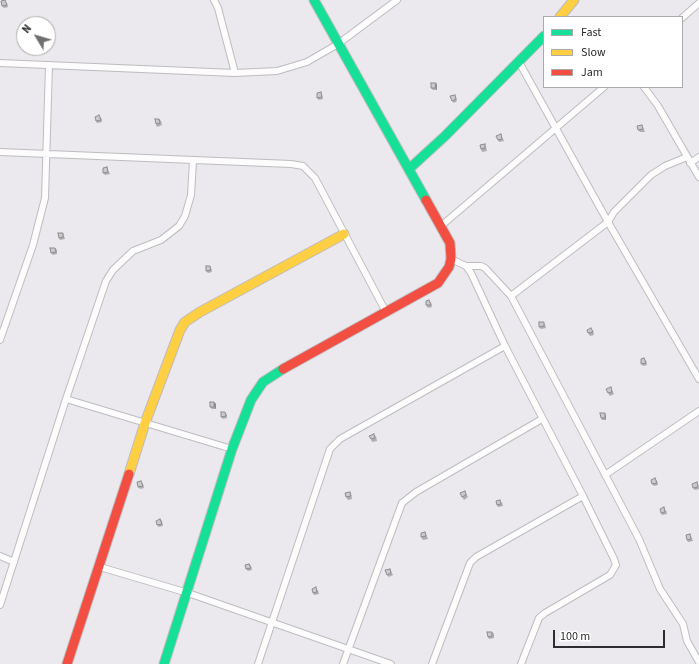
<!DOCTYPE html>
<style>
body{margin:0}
#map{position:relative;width:699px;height:664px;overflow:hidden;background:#ebe9ed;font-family:"Source Sans 3",sans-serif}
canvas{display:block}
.legend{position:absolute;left:543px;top:16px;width:140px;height:72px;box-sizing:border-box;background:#fff;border:1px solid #ababab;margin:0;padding:5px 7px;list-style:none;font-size:12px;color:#2d2c2e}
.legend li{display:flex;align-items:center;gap:8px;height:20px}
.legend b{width:20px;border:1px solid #ababab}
.north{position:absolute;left:16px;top:16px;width:40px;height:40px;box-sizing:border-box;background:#fff;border:1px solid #ababab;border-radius:50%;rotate:308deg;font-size:11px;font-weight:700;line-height:16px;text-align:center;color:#2d2c2e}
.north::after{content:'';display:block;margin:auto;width:14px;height:18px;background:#706e71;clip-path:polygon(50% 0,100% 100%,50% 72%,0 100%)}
.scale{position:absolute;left:553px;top:630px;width:112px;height:18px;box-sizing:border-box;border:2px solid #2d2c2e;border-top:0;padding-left:5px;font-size:12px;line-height:14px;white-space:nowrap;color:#2d2c2e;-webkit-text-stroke:3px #fff;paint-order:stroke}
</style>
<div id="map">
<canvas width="699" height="664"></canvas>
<ul class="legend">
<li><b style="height:5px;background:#16e098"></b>Fast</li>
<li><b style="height:5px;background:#ffcf43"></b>Slow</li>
<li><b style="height:5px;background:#f24e42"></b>Jam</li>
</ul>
<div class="north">N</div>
<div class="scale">100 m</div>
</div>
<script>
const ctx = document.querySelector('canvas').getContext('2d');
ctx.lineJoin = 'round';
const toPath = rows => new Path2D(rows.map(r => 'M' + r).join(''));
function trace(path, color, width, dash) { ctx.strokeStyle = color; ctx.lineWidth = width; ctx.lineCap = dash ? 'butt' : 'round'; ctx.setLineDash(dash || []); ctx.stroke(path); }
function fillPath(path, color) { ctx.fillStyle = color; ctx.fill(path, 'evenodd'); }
const street = toPath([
 [214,0,218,8,235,73],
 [682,18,699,3],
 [519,62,608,222,699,379],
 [0,63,235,73,277,71,307,62,338,44,397,0],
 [644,87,658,106,699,177],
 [0,152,291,164,303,166,315,178,386,312],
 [690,163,699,157],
 [441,226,604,87],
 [451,259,466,266,471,273,505,346,583,496,614,559,616,565,610,575,545,613,539,618,521,664],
 [466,266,481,266,485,268,511,296,639,539,660,589,683,624,687,641,699,662],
 [511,296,608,222,614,212,651,175,665,166,687,157],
 [0,340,33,245,45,198,49,65],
 [66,399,232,449],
 [605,475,699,411],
 [0,556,14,562],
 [100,567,188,593,391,664],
 [0,605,66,399,106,281,113,270,133,251,161,240,179,226,185,216,191,195,193,161],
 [258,664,330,449,340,439,505,346],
 [343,664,402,503,416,492,542,419],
 [432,664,470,563,476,557,583,496]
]);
const fast = toPath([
 [314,0,426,200],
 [409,169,445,136,544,36],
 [164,664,232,449,251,400,263,382,283,369]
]);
const slow = toPath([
 [560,17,574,0],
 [129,474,145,423,180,330,185,322,200,312,344,234]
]);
const jam = toPath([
 [283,369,438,283,449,267,451,259,450,243,426,200],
 [67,664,129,474]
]);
const wall = toPath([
 [7,3,8,7,4,8,2,6],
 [436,83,437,85,437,90,433,90,431,88],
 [322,95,323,99,319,100,317,98],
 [456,97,457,101,454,103,452,101],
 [101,117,102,122,97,123,96,121],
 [159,119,161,121,162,125,157,127,156,124],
 [643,127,645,132,640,132,638,130],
 [502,137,504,141,499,142,498,140],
 [485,144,486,147,487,151,482,152,481,149],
 [107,167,108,170,110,174,105,175,103,173],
 [63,233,65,239,60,240,59,238],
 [55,248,57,250,57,254,53,255,51,253],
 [210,266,211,268,212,272,208,273,206,271],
 [431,302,432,307,428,308,426,305],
 [545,324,546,328,541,329,539,327],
 [593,330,594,335,590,336,588,333],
 [646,360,647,365,643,366,641,364],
 [612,390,614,394,610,396,608,393],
 [214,402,216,404,216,409,212,409,210,407],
 [227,414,227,418,223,419,221,417],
 [606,416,606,420,602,420,601,418],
 [376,436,377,441,372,442,371,439],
 [655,478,657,481,658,485,654,486,652,484],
 [141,481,143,484,144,488,140,489,138,487],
 [698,484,699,489,695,490,693,488],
 [465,491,468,497,464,500,462,497],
 [350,492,351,494,352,499,348,500,346,497],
 [502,502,503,506,498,507,497,505],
 [666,510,667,514,662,515,661,513],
 [160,519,162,521,163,526,159,527,157,525],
 [425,532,426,534,428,539,423,540,421,537],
 [691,536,693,541,688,542,687,540],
 [249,564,251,566,252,570,248,571,246,569],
 [390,569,393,575,389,577,387,575],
 [318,590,319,594,314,595,313,593],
 [492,632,494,634,494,638,489,639,488,637]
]);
const shadedWall = toPath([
 [436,83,437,85,437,90,435,88],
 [214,402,216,404,216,409,214,407],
 [605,413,606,416,606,420,605,418]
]);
const building = toPath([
 [5,0,7,5,2,6,1,1,5,0],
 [431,83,436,83,435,88,431,88,431,83],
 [321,92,322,97,317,98,317,93,321,92],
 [455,95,456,99,452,101,450,96,455,95],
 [99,115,101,120,96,121,95,117,99,115],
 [155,119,159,119,160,123,156,124,155,119],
 [642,125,643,129,638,130,637,126,642,125],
 [501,134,502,139,498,140,496,136,501,134],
 [485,144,485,148,481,149,480,145,485,144],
 [107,167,108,172,103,173,103,168,107,167],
 [58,233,63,233,63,237,59,238,58,233],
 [50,248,55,248,56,252,51,253,50,248],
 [206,266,210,266,211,270,206,271,206,266],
 [429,300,431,305,426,305,426,301,429,300],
 [539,322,544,322,544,326,539,327,539,322],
 [591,328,593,332,588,333,587,330,591,328],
 [644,358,646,363,641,364,641,359,644,358],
 [611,387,612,392,608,393,606,389,611,387],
 [210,402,214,402,214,407,210,407,210,402],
 [221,412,225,412,226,416,221,417,221,412],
 [600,413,605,413,605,418,601,418,600,413],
 [374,434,375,438,371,439,369,436,374,434],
 [655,478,657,483,652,484,651,480,655,478],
 [141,481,143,486,138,487,137,482,141,481],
 [697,482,698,487,693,488,692,484,697,482],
 [465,491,466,495,462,497,460,493,465,491],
 [350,492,351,496,346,497,345,493,350,492],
 [500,500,501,504,497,505,496,501,500,500],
 [664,507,665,512,661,513,660,509,664,507],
 [160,519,162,524,157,525,156,521,160,519],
 [425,532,426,536,421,537,421,533,425,532],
 [690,534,691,539,687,540,686,535,690,534],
 [249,564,251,568,246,569,245,565,249,564],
 [390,569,391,573,387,575,385,570,390,569],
 [316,587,317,592,313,593,312,589,316,587],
 [487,632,492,632,492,636,488,637,487,632]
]);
trace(street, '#bebcbf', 8);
trace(fast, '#bebcbf', 11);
trace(slow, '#bebcbf', 11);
trace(jam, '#bebcbf', 11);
trace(street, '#fcfcfc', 6);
trace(fast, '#16e098', 9);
trace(slow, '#ffcf43', 9);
trace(jam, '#f24e42', 9);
fillPath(wall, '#aeadaf');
fillPath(shadedWall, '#8d8d8e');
fillPath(building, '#cac9cb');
trace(building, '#8d8d8e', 1);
</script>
